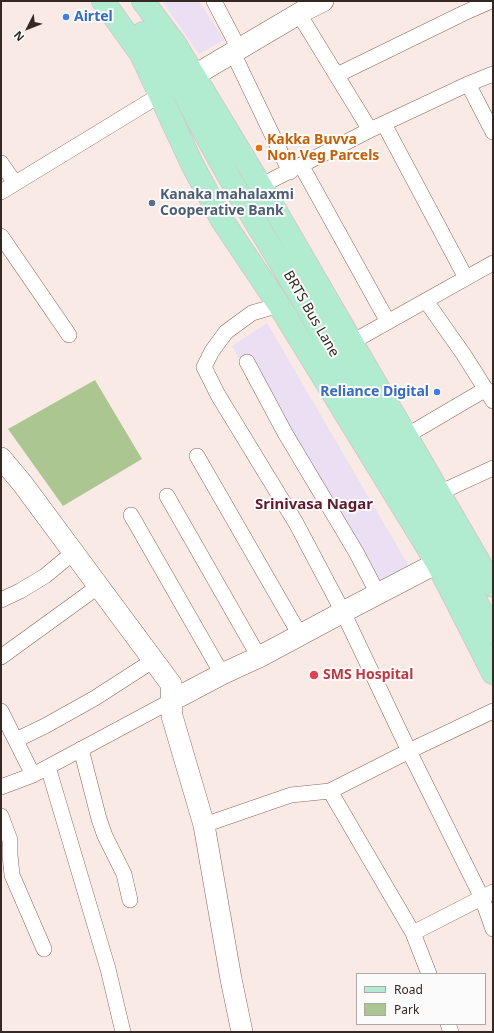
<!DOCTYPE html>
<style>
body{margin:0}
#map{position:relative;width:494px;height:1033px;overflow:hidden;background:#faeae5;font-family:"Noto Sans",sans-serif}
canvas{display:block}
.frame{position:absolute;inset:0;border:2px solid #352722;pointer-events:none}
.legend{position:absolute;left:356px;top:973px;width:130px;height:52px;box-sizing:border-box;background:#fbfbfb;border:1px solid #aca6a4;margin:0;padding:5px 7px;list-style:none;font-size:12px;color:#352722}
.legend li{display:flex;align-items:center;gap:8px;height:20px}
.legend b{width:20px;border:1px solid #aca6a4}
.north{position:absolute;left:8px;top:8px;width:40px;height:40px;-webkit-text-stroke:3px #fbfbfb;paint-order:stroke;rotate:228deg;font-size:11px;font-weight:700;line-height:16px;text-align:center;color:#352722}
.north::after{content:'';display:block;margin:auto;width:14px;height:18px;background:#352722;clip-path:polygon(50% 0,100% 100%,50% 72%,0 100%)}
</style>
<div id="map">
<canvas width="494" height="1033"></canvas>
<div class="frame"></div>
<ul class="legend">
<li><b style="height:5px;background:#b1ecd1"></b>Road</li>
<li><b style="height:11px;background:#acc691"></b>Park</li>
</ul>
<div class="north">N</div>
</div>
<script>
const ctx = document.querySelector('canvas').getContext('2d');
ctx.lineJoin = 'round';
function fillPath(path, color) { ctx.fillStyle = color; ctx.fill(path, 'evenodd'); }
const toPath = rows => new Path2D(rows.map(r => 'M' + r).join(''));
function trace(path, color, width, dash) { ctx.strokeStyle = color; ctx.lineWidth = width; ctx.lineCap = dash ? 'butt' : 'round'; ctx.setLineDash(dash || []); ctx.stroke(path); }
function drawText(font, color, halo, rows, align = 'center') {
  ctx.font = font + ' "Noto Sans",sans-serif'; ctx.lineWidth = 4; ctx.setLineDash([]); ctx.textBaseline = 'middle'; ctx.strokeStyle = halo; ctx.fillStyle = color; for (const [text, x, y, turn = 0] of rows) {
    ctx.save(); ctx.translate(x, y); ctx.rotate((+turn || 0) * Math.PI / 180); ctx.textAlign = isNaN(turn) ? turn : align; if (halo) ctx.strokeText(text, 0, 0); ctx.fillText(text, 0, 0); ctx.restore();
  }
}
const commercial = toPath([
 [162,1,199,1,224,40,199,54],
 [267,323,410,568,370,592,232,346]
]);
const green = toPath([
 [95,380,142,459,63,506,8,429]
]);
const street = toPath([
 [214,1,239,49],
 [299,14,370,130],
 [233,53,290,172],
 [337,75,464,13,491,1],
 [468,84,493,132],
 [384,124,466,278],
 [1,163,15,183],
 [301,165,388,322],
 [260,186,370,130,468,84,493,74],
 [1,192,160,95],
 [1,236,69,335],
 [426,301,464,355,493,401],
 [279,305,252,313,226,332,212,351,204,367,218,395,296,523,343,612,409,751,330,791],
 [352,342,493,263],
 [247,362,285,433,356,552,378,594],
 [406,436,486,389],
 [197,456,300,635],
 [439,493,493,468],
 [167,496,259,657],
 [131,515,222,674],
 [1,600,20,591,45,576,74,552],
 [1,657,99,586],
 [1,711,33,775],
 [493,711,409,751,482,898,493,929],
 [16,740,45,726,95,698,154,660],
 [81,749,99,819,105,836,124,874,130,900],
 [48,767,108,969,123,1032],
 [1,787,33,775,171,701],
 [1,816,10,840,10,855,12,875,44,949],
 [204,825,291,795,330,791,413,933,429,974],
 [413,933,493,892],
 [448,1024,451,1032]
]);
const secondary = toPath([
 [178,85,305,10,323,1],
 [1,458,22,483,171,684,172,716,204,825,231,979,242,1032],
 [171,701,222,674,259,657,343,612,437,563]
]);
const primary = toPath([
 [103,1,141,54,192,164,222,220,279,305,437,563,493,673],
 [143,1,175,44,274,208,493,586],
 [143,33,179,84,205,134,238,193,306,305,448,550,493,632]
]);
const markers = [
 [66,17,4,"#3f7fe0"],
 [259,148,4,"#e8710a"],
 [152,203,4,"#5c6f8a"],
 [437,392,4,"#3f7fe0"],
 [314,675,5,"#e0444e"]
];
const shopNames = [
 ["Airtel",74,17],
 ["Reliance Digital",429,392,"right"]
];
const foodNames = [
 ["Kakka Buvva",267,140],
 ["Non Veg Parcels",267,156]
];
const serviceNames = [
 ["Kanaka mahalaxmi",160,195],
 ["Cooperative Bank",160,211]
];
const streetNames = [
 ["BRTS Bus Lane",311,314,60]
];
const healthNames = [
 ["SMS Hospital",323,675]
];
const neighbourhoodNames = [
 ["Srinivasa Nagar",314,505]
];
fillPath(commercial, '#ebdff3');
fillPath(green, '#acc691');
trace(street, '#88675b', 16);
trace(secondary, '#88675b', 22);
trace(primary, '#cfcbca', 24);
trace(street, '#fff', 15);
trace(secondary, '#fff', 21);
trace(primary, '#b1ecd1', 22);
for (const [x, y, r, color] of markers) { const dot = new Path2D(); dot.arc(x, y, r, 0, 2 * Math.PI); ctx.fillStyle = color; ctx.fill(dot); trace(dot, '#fbfbfb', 1.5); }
drawText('bold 14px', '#366cbe', '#fbfbfb', shopNames, 'left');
drawText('bold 14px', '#c56008', '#fbfbfb', foodNames, 'left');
drawText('bold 14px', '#4e5e75', '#fbfbfb', serviceNames, 'left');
drawText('14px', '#352722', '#fbfbfb', streetNames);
drawText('bold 14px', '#be3a42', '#fbfbfb', healthNames, 'left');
drawText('bold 15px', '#5f1a2d', '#fbfbfb', neighbourhoodNames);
</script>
